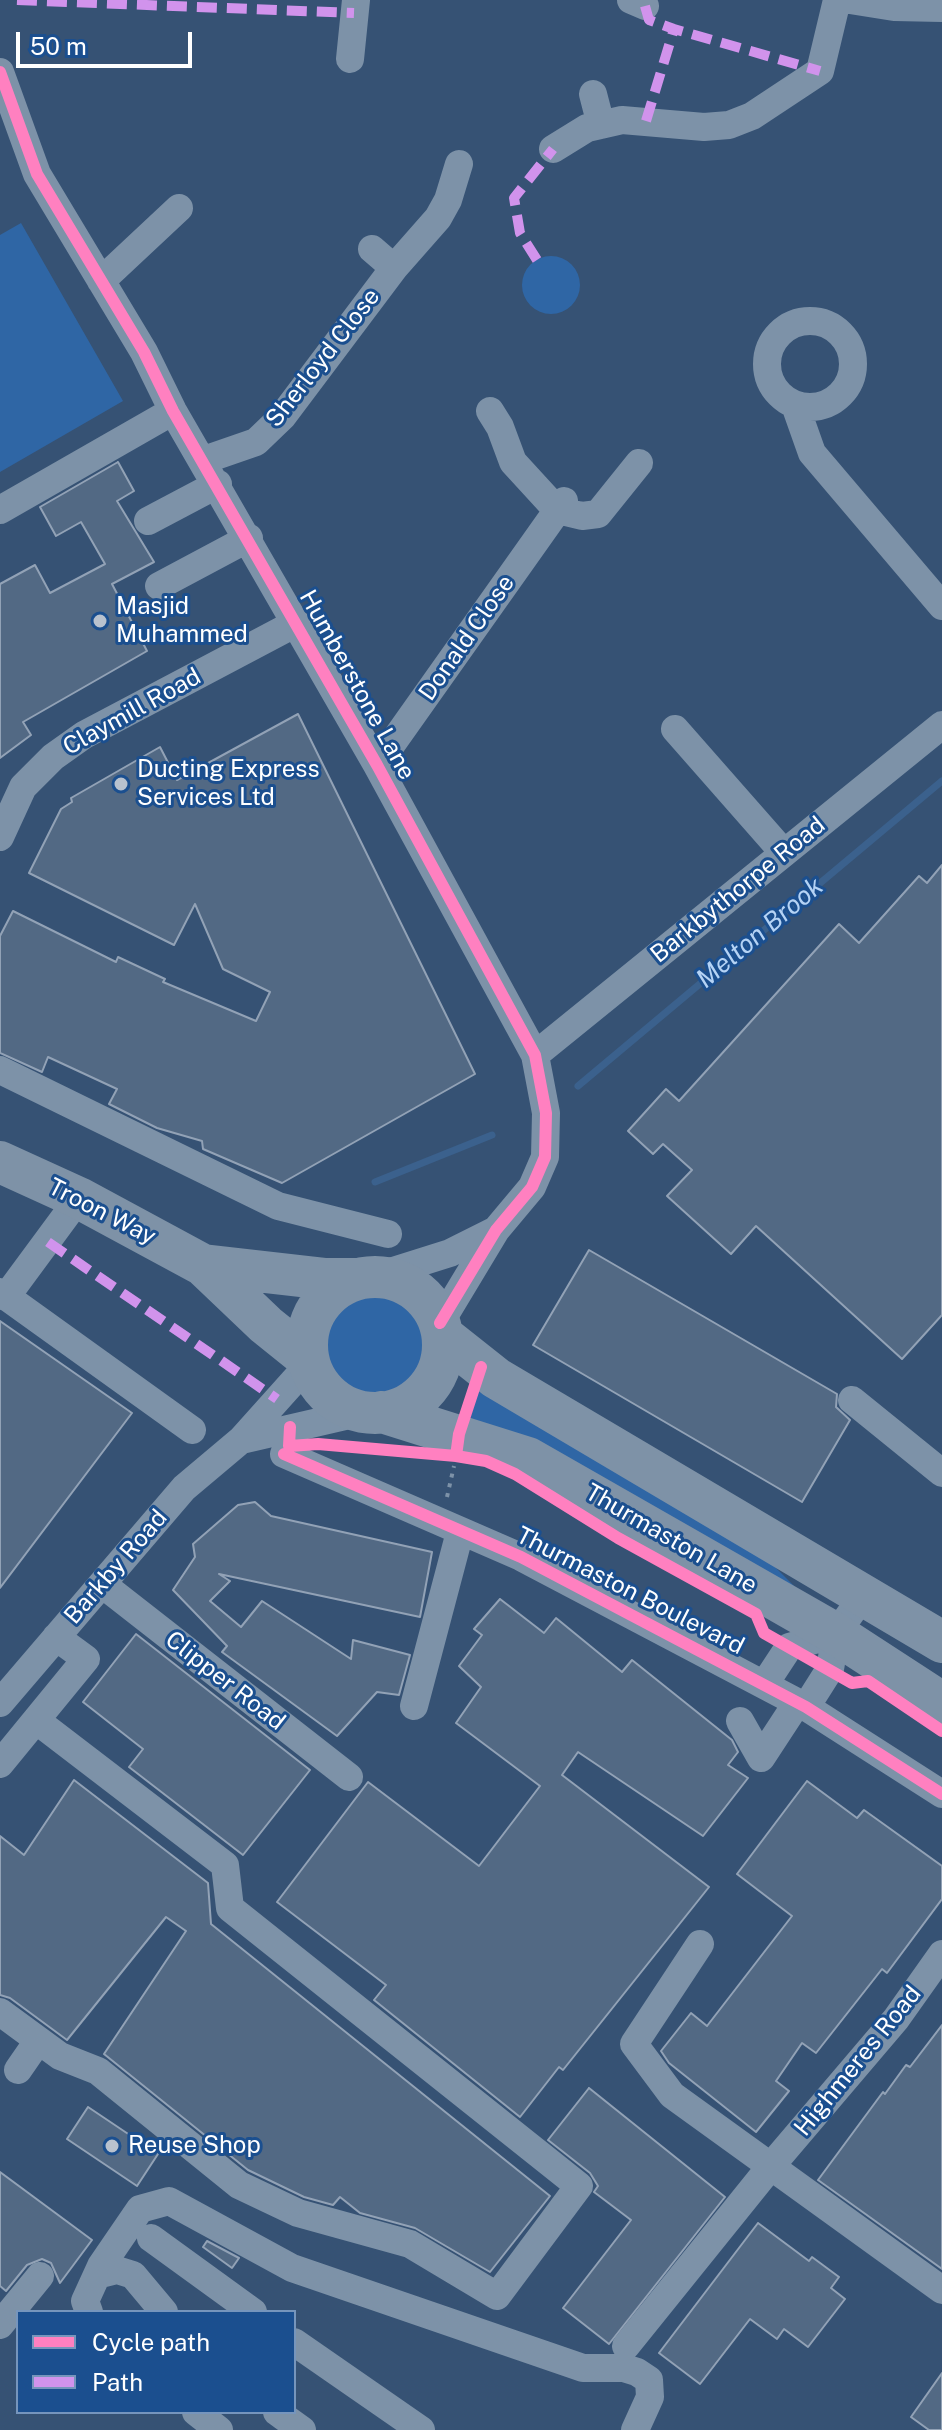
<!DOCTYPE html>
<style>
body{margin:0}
#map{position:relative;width:942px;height:2430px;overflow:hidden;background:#365274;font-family:"Public Sans",sans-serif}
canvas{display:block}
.legend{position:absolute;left:16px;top:2310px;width:280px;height:104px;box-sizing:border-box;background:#1b4f8f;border:2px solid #7695bc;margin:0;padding:10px 14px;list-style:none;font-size:24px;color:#fff}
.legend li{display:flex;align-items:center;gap:16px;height:40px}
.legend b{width:40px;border:2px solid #7695bc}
.scale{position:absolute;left:16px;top:32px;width:176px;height:36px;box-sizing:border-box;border:4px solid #fff;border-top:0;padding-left:10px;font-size:24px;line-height:28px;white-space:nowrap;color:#fff;-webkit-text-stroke:6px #1b4f8f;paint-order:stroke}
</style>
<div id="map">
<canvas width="942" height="2430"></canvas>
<ul class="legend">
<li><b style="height:10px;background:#ff80c0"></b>Cycle path</li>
<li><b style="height:10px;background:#d193ec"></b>Path</li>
</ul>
<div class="scale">50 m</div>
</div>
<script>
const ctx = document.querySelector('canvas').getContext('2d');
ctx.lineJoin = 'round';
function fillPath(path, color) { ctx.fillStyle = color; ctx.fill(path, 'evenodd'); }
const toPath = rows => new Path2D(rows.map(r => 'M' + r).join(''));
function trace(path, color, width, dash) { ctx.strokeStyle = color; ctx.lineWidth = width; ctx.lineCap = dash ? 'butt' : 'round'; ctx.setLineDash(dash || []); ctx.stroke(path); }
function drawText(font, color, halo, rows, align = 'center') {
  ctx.font = font + ' "Public Sans",sans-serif'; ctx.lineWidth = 6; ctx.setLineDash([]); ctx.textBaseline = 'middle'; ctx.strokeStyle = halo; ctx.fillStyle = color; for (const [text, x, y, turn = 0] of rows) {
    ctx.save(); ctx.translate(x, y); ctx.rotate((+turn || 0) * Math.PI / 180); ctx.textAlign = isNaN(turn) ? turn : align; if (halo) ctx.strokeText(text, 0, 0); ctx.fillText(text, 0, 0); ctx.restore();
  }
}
const green = toPath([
 [21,223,123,401,0,472,0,235],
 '522 285a29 29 0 1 1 58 0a29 29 0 1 1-58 0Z',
 '323 1346a52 52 0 1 1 104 0a52 52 0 1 1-104 0Z',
 [481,1381,769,1561,794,1586,798,1597,470,1419]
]);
const stream = toPath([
 [578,1086,942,781],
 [375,1182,492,1135]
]);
const building = toPath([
 [118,462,134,491,117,501,154,562,112,584,147,651,23,722,31,735,0,758,0,584,35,565,50,593,105,564,81,522,56,536,40,507,118,462],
 [298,714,475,1074,282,1183,203,1149,202,1141,157,1128,109,1104,117,1089,48,1057,42,1072,0,1053,0,936,13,911,116,962,118,957,165,979,163,982,256,1021,270,992,223,969,195,904,174,945,29,873,61,809,72,802,71,798,160,747,177,780,298,714],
 [942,865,942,1315,902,1359,756,1226,731,1254,667,1196,692,1170,663,1144,653,1154,628,1131,666,1089,679,1101,839,924,859,943,919,876,927,883,942,865],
 [589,1250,837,1394,836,1407,850,1420,802,1502,533,1345,589,1250],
 [0,1321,132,1413,0,1588,0,1321],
 [255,1502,271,1516,432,1552,420,1617,219,1574,230,1581,210,1601,241,1627,262,1601,351,1659,353,1640,410,1655,399,1695,377,1692,337,1736,222,1652,227,1646,173,1590,195,1557,193,1544,238,1505,255,1502],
 [500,1599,544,1633,556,1618,622,1672,632,1660,732,1740,738,1752,728,1765,748,1778,703,1836,578,1752,562,1775,709,1887,563,2070,559,2067,520,2117,374,2000,386,1985,277,1902,368,1782,479,1866,540,1786,456,1723,481,1687,459,1666,482,1635,474,1629,500,1599],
 [136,1634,310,1770,243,1855,129,1767,143,1749,83,1702,136,1634],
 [74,1780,208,1883,211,1924,550,2196,490,2272,415,2228,360,2213,340,2197,333,2205,304,2197,248,2170,104,2054,186,1931,166,1917,67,2040,10,1998,0,1995,0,1836,24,1855,74,1780],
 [807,1781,857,1818,864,1810,942,1866,942,1899,887,1973,882,1969,816,2053,802,2043,776,2081,789,2091,756,2132,669,2063,661,2051,691,2013,707,2026,792,1916,737,1874,807,1781],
 [942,2025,942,2269,818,2180,883,2092,885,2094,906,2065,910,2067,942,2025],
 [589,2088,725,2197,609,2344,563,2308,631,2220,594,2192,598,2186,590,2173,548,2140,589,2088],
 [88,2107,158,2154,137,2186,67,2139,88,2107],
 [0,2172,92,2240,60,2283,51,2263,42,2259,27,2265,6,2291,0,2286,0,2172],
 [758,2223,809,2261,812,2257,839,2277,831,2288,845,2299,808,2347,784,2329,777,2339,750,2319,700,2384,659,2353,758,2223],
 [207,2241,239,2258,232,2268,203,2247,207,2241],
 [942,2373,942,2430,929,2430,911,2417,942,2373]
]);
const path = toPath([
 [447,1497,454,1466]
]);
const minor = toPath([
 [631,0,645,6],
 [850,0,894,7,942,8],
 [350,59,356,0],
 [0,72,37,174,144,352,173,411,377,765,535,1055,546,1113,545,1157,532,1187,496,1230,440,1323],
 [593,94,601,125],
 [553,149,587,128,622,120,704,127,729,125,752,116,820,71,837,0],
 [372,249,394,268],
 [101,281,179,208],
 '767 364a43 43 0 1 1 86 0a43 43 0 1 1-86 0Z',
 [795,405,812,453,942,606],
 [490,411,500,427,513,462,557,510,582,516,598,514,639,463],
 [204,460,256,442,282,417,394,268,438,218,448,200,459,164],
 [0,510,173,411],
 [148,521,218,484],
 [159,586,249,538],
 [675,729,784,853],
 [377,765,564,501],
 [0,837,23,787,53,757,84,735,296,623],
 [535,1055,942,725],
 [0,1070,278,1206,388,1234],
 [377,1276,450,1253,496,1230],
 [0,1292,192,1430],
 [6,1297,79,1198],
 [852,1400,942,1473],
 [241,1440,362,1412],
 [284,1454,521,1557,806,1707,942,1794],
 [102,1584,349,1777],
 [764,1685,789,1647,836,1634],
 [0,1703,184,1488,241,1440,310,1363],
 [414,1706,460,1532],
 [806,1707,830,1669,836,1634,865,1593],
 [740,1721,761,1758,797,1703],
 [0,1764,86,1659,56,1637],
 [700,1944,634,2044,672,2095,942,2290],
 [0,2012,60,2056,98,2071,239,2185,298,2213,410,2244,497,2296,579,2186,230,1908,225,1865,37,1721],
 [18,2070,38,2041],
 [151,2238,253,2312],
 [97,2275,117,2270,133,2275,164,2312],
 [89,2312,85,2301,101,2266,140,2209,169,2201,292,2268,583,2368,624,2368,637,2372,649,2380,650,2397,635,2430],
 [0,2325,40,2276],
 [294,2342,421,2430],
 [626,2346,771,2166,896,2019,942,1954],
 [196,2412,219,2430],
 [277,2412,302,2430]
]);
const highway = toPath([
 [0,1162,79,1198,203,1265,266,1325,307,1358],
 [203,1265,326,1279,356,1279],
 '307 1345a68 68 0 1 1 136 0a68 68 0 1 1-136 0Z',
 [443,1336,496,1378,942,1642],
 [382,1412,528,1458,836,1634,942,1703]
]);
const quiet = toPath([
 [17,0,354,13],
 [645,6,649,20,674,29,820,71],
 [646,121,674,29],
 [537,260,520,233,514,198,553,149],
 [48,1242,277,1399]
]);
const cycleway = toPath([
 [0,72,37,174,144,352,173,411,377,765,535,1055,546,1113,545,1157,532,1187,496,1230,440,1323],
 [481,1367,459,1434,456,1456,486,1461,515,1474,618,1538,756,1614,764,1633,852,1683,868,1681,942,1731],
 [290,1427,289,1446,318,1444,456,1456],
 [284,1454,521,1557,806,1707,942,1794]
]);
const markers = [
 [100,621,8,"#b9c2ce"],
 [121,784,8,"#b9c2ce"],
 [112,2146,8,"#b9c2ce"]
];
const streetNames = [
 ["Sherloyd Close",323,358,-52],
 ["Donald Close",467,638,-55],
 ["Humberstone Lane",357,685,61],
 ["Claymill Road",132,712,-29],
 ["Barkbythorpe Road",738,890,-39],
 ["Troon Way",102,1212,27],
 ["Thurmaston Lane",671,1539,30],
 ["Barkby Road",116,1567,-49],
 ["Thurmaston Boulevard",630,1591,27],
 ["Clipper Road",225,1681,38],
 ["Highmeres Road",858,2061,-51]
];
const poiNames = [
 ["Masjid",116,607],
 ["Muhammed",116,635],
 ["Ducting Express",137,770],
 ["Services Ltd",137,798],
 ["Reuse Shop",128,2146]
];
const waterNames = [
 ["Melton Brook",760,933,-40]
];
fillPath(green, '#2f66a5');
trace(stream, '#3b618d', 7);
fillPath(building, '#526984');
trace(building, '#92a2b6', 2);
trace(path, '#7d92a8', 4, [4, 6]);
trace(minor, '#7d92a8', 28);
trace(highway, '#7e92a7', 42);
trace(quiet, '#d193ec', 10, [20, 10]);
trace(cycleway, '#ff80c0', 12);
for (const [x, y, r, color] of markers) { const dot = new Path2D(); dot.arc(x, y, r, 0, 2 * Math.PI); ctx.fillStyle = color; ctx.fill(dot); trace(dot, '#1b4f8f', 3); }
drawText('24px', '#fff', '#1b4f8f', streetNames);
drawText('24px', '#fff', '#1b4f8f', poiNames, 'left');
drawText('italic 26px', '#b5d3f5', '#1b4f8f', waterNames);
</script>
